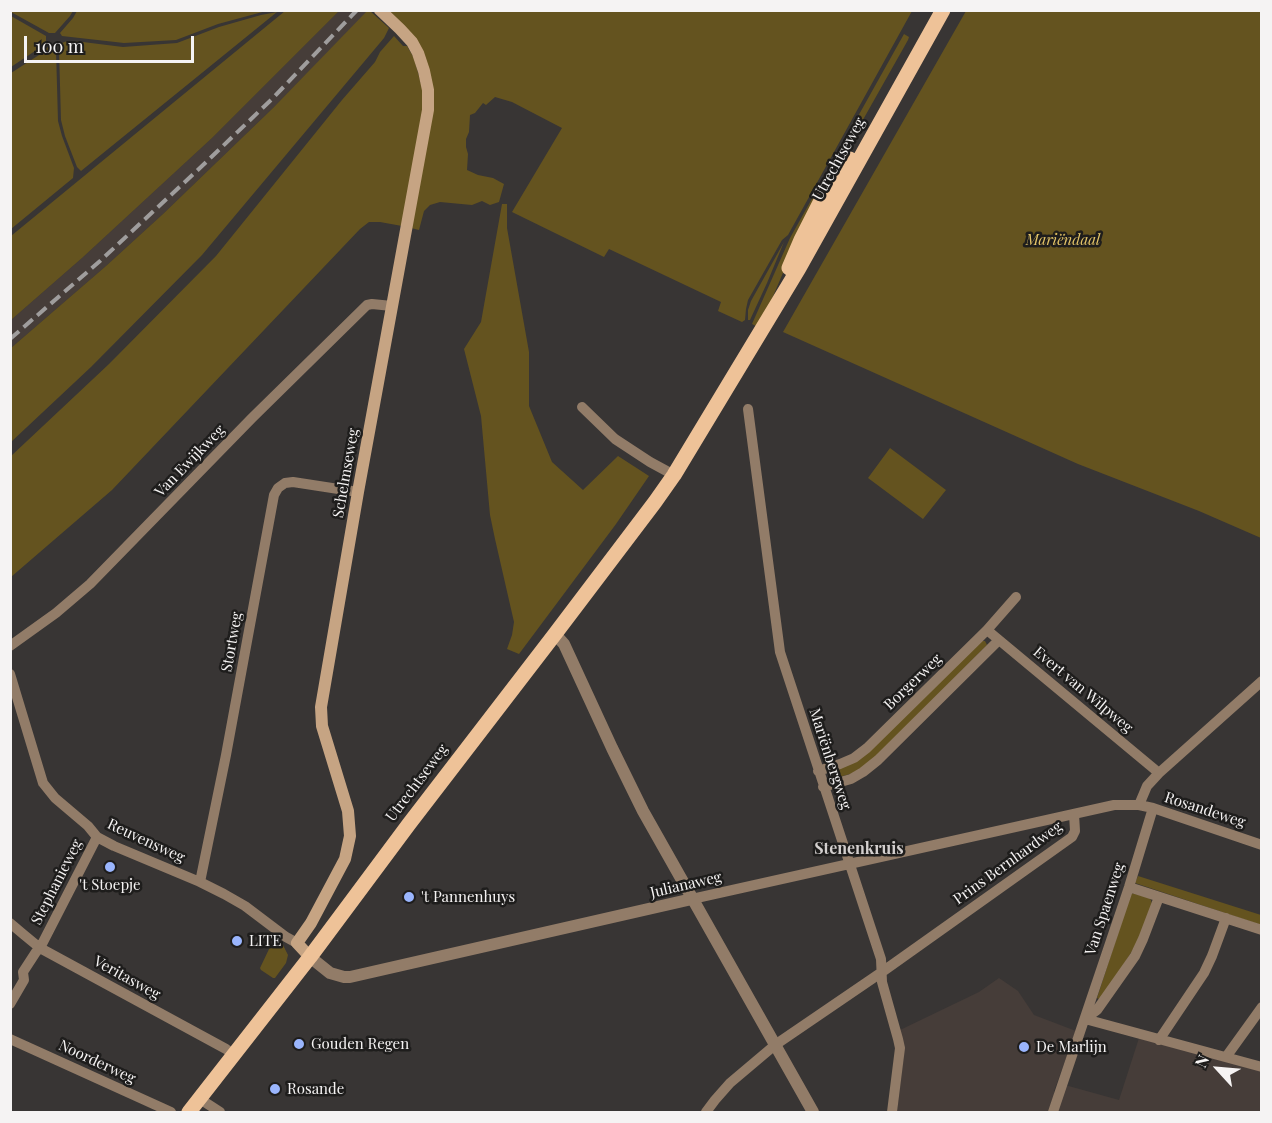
<!DOCTYPE html>
<meta charset="utf-8">
<style>
body{margin:0}
#map{position:relative;width:1272px;height:1123px;overflow:hidden;background:#383534;font-family:"Playfair Display",serif}
canvas{display:block}
.frame{position:absolute;inset:0;border:12px solid #f5f3f3;pointer-events:none}
.north{position:absolute;left:1188px;top:1039px;width:60px;height:60px;-webkit-text-stroke:4px #1e1d1c;paint-order:stroke;rotate:296deg;font-size:16px;font-weight:700;line-height:24px;text-align:center;color:#f5f3f3}
.north::after{content:'';display:block;margin:auto;width:21px;height:27px;background:#f5f3f3;clip-path:polygon(50% 0,100% 100%,50% 72%,0 100%)}
.scale{position:absolute;left:24px;top:36px;width:170px;height:27px;box-sizing:border-box;border:3px solid #f5f3f3;border-top:0;padding-left:8px;font-size:18px;line-height:21px;white-space:nowrap;color:#f5f3f3;-webkit-text-stroke:4px #1e1d1c;paint-order:stroke}
</style>
<div id="map">
<canvas width="1272" height="1123"></canvas>
<div class="frame"></div>
<div class="north">N</div>
<div class="scale">100 m</div>
</div>
<script>
const ctx = document.querySelector('canvas').getContext('2d');
ctx.lineJoin = 'round';
function fillPath(path, color) { ctx.fillStyle = color; ctx.fill(path, 'evenodd'); }
const toPath = rows => new Path2D(rows.map(r => 'M' + r).join(''));
function trace(path, color, width, dash) { ctx.strokeStyle = color; ctx.lineWidth = width; ctx.lineCap = dash ? 'butt' : 'round'; ctx.setLineDash(dash || []); ctx.stroke(path); }
function drawText(font, color, halo, rows, align = 'center') {
  ctx.font = font + ' "Playfair Display",serif'; ctx.lineWidth = 5; ctx.setLineDash([]); ctx.textBaseline = 'middle'; ctx.strokeStyle = halo; ctx.fillStyle = color; for (const [text, x, y, turn = 0] of rows) {
    ctx.save(); ctx.translate(x, y); ctx.rotate((+turn || 0) * Math.PI / 180); ctx.textAlign = isNaN(turn) ? turn : align; if (halo) ctx.strokeText(text, 0, 0); ctx.fillText(text, 0, 0); ctx.restore();
  }
}
const built = toPath([
 [339,11,368,11,273,108,163,214,106,266,11,348,11,320,82,258,212,138],
 [999,978,1018,991,1034,1015,1076,1031,1054,1091,1055,1097,1050,1112,897,1112,904,1054,900,1030,979,992],
 [1139,1038,1261,1071,1261,1112,1055,1112,1065,1085,1119,1100]
]);
const green = toPath([
 [11,10,73,10,73,11,70,16,55,33,49,33,11,12],
 [368,10,370,11,389,28,384,38,379,44,202,255,91,367,11,442,11,348,106,266,163,214,273,108],
 [77,11,77,10,266,11,218,24,176,40,124,43,62,36,60,33,73,18],
 [285,11,339,11,212,138,82,258,11,320,11,236],
 [387,11,912,11,788,235,782,240,748,300,746,309,745,320,742,322,718,311,721,302,609,249,604,257,512,212,562,128,512,102,495,97,486,105,483,103,475,113,470,115,469,132,466,139,466,147,468,154,467,170,478,175,493,178,504,184,499,202,490,205,482,201,472,205,440,202,430,205,424,211,419,230,411,228,433,88],
 [966,11,1261,11,1261,538,1199,511,1078,464,783,332],
 [277,12,81,171,77,167,65,136,61,120,59,50,62,43,67,41,83,42,123,47,177,43,219,27,261,15],
 [11,16,46,36,46,41,35,51,11,67],
 [904,34,909,37,908,40,803,226,771,301,756,326,752,324,790,238],
 [394,36,403,46,407,46,414,58,423,91,423,110,402,226,380,222,369,222,360,229,112,490,11,577,10,457,109,364,216,256,342,100,375,62,380,52],
 [49,46,54,47,56,50,58,121,62,136,74,168,73,178,11,229,11,73,39,55],
 [502,204,507,204,507,228,529,352,529,406,552,462,583,490,618,456,649,476,616,524,519,654,507,649,512,635,514,622,495,539,490,515,481,416,464,349,481,322],
 [784,242,767,283,750,320,748,320,748,310,751,301],
 [890,448,946,490,923,519,868,478],
 [982,641,985,641,987,645,872,761,854,773,839,777,837,776,835,772,837,770],
 [1138,876,1261,915,1261,925,1135,883],
 [1131,893,1148,897,1151,900,1152,904,1141,937,1101,1000,1097,998],
 [275,942,278,942,283,945,288,955,286,963,275,978,273,978,261,970,260,968,270,947]
]);
const minor = toPath([
 [582,407,615,439,650,462,674,475],
 [748,409,780,652,881,959,882,982,898,1039,900,1048,892,1112],
 [987,630,1159,773],
 [10,646,56,613,90,584,252,418,367,305,372,304,392,306],
 [10,674,43,783,55,798,88,826,97,837,114,846,200,882,224,894,245,906,286,937,297,943],
 [818,771,840,764,854,758,867,748,987,630,1016,597],
 [823,787,851,779,863,772,878,760,999,640],
 [1139,805,1147,786,1159,773,1262,681],
 [200,882,226,755,274,495,278,488,285,483,293,482,358,492],
 [1129,887,1262,930],
 [692,899,1114,805,1139,805,1153,808,1262,845],
 [10,923,23,934,40,948,226,1049,234,1055],
 [10,1004,24,980,23,972,36,952,40,948,97,837],
 [1085,1019,1262,1067],
 [1085,1019,1097,1010,1135,956,1143,939,1159,897],
 [10,1039,171,1112],
 [1159,1040,1204,973,1212,956,1226,918],
 [1226,1057,1262,1007],
 [200,1099,220,1112],
 [706,1112,715,1100,730,1083,775,1045,882,972,1072,837,1075,831,1074,814],
 [1053,1112,1129,887,1153,808]
]);
const tertiary = toPath([
 [555,634,564,644,612,748,643,811,813,1112],
 [310,957,330,973,344,977,350,977,692,899]
]);
const secondary = toPath([
 [310,957,297,943,311,923,345,859,350,836,348,811,322,726,321,707,358,492,428,110,428,90,424,71,418,53,412,42,400,29,380,10]
]);
const primary = toPath([
 [789,268,801,240,829,185,850,159],
 [189,1112,310,957,409,824,555,634,655,502,674,475,799,268,943,10]
]);
const rail = toPath([
 [10,339,100,261,202,166,273,98,357,10]
]);
const markers = [
 [110,867,6,"#9ab5fd"],
 [409,897,6,"#9ab5fd"],
 [237,941,6,"#9ab5fd"],
 [299,1044,6,"#9ab5fd"],
 [1024,1047,6,"#9ab5fd"],
 [275,1089,6,"#9ab5fd"]
];
const streetNames = [
 ["Utrechtseweg",839,159,-61],
 ["Van Ewijkweg",190,461,-46],
 ["Schelmseweg",346,473,-80],
 ["Stortweg",232,642,-80],
 ["Borgerweg",913,682,-44],
 ["Evert van Wilpweg",1083,690,40],
 ["Mariënbergweg",830,759,72],
 ["Utrechtseweg",417,783,-53],
 ["Rosandeweg",1205,810,18],
 ["Reuvensweg",146,841,25],
 ["Prins Bernhardweg",1008,863,-36],
 ["Stephanieweg",57,882,-63],
 ["Julianaweg",686,885,-13],
 ["Van Spaenweg",1105,909,-72],
 ["Veritasweg",127,978,29],
 ["Noorderweg",97,1062,25]
];
const parkNames = [
 ["Mariëndaal",1063,240]
];
const poiNames = [
 ["'t Stoepje",110,885,"center"],
 ["'t Pannenhuys",421,897],
 ["LITE",249,941],
 ["Gouden Regen",311,1044],
 ["De Marlijn",1036,1047],
 ["Rosande",287,1089]
];
const neighbourhoodNames = [
 ["Stenenkruis",859,849]
];
fillPath(built, '#463d39');
fillPath(green, '#64531f');
trace(minor, '#927c68', 10);
trace(tertiary, '#927c68', 12);
trace(secondary, '#c6a483', 12);
trace(primary, '#eec298', 15);
trace(rail, '#9f9d9d', 4, [12, 6]);
for (const [x, y, r, color] of markers) { const dot = new Path2D(); dot.arc(x, y, r, 0, 2 * Math.PI); ctx.fillStyle = color; ctx.fill(dot); trace(dot, '#1e1d1c', 2); }
drawText('15px', '#f5f3f3', '#1e1d1c', streetNames);
drawText('italic 15px', '#e4c568', '#1e1d1c', parkNames);
drawText('15px', '#f5f3f3', '#1e1d1c', poiNames, 'left');
drawText('bold 16px', '#d3cfce', '#1e1d1c', neighbourhoodNames);
</script>
